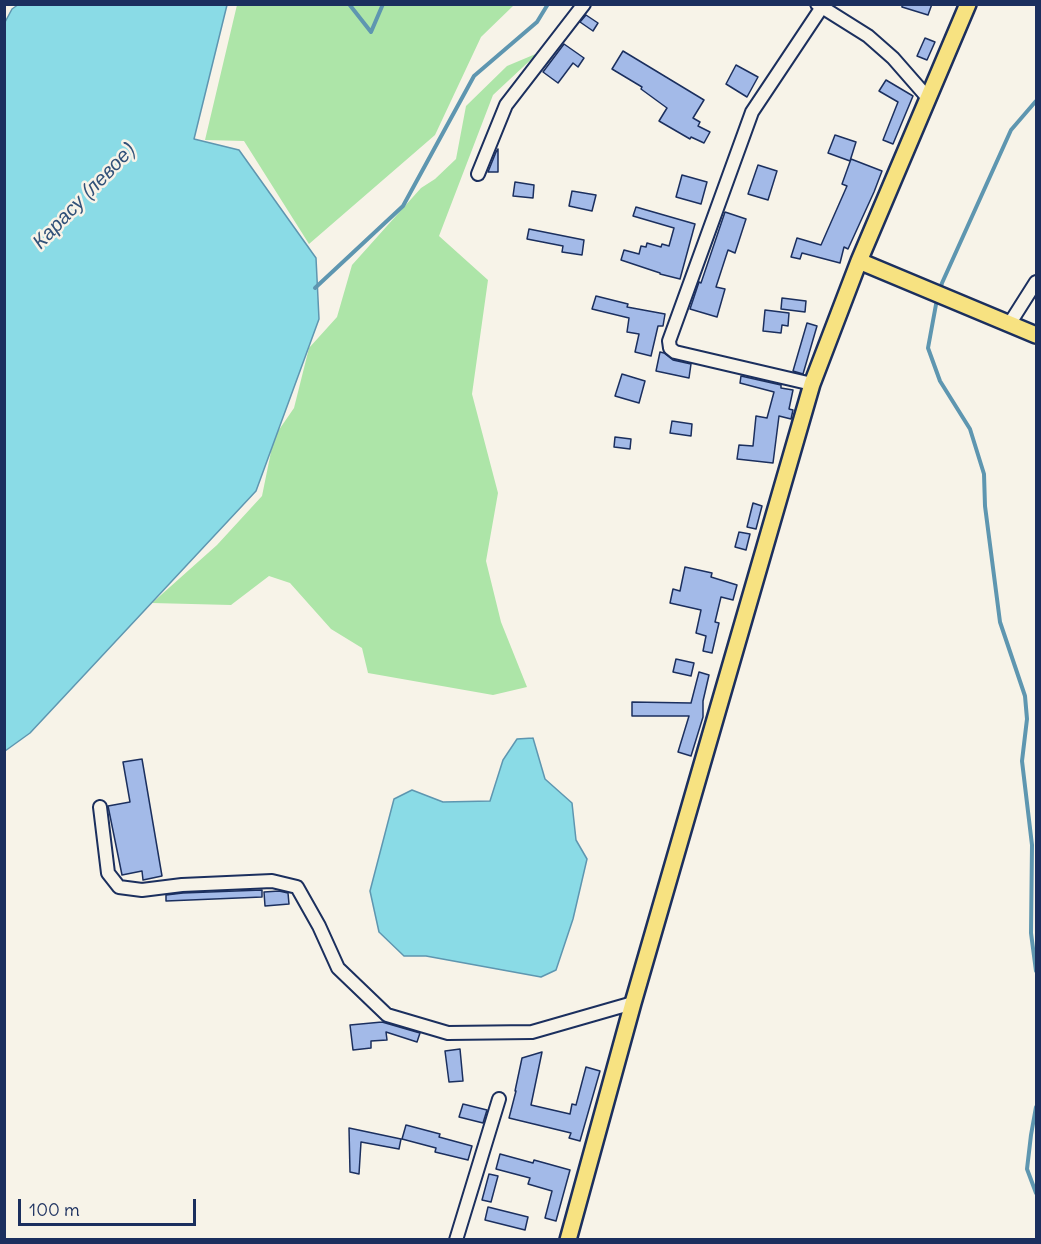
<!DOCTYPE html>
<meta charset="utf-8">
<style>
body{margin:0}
#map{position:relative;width:1041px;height:1244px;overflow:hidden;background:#f7f3e8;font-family:Delius,sans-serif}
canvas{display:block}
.frame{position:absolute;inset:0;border:6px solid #1b2f5e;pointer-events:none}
.scale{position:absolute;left:18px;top:1199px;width:178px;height:27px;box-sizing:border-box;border:3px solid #1b2f5e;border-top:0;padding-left:8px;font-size:18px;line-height:21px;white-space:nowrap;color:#1b2f5e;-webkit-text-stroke:4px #f7f3e8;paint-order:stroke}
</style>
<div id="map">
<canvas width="1041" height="1244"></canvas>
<div class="frame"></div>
<div class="scale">100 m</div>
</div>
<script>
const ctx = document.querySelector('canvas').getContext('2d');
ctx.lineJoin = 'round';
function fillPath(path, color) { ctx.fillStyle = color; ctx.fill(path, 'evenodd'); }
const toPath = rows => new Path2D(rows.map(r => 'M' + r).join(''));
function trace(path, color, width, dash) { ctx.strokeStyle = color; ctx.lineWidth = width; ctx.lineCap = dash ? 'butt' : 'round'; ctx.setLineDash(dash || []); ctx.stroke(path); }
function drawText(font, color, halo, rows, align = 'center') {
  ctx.font = font + ' Delius,sans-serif'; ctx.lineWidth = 5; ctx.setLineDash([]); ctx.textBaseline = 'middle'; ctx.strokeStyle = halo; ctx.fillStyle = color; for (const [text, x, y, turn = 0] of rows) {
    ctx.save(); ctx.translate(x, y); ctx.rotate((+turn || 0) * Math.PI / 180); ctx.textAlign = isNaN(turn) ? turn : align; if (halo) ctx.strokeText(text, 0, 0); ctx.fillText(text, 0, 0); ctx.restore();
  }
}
const green = toPath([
 [237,5,237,4,514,5,481,37,435,135,309,244,244,141,205,140],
 [538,53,493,95,439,236,488,280,472,394,498,493,486,561,501,622,527,687,493,695,368,673,362,648,331,629,290,583,269,576,231,605,152,603,217,545,262,496,274,437,294,408,309,348,337,317,352,265,421,188,435,179,456,159,466,106,507,66]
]);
const water = toPath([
 [19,4,227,5,194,139,239,150,316,258,319,319,256,491,30,733,5,751,4,24,12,9,19,4],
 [533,738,545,779,572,803,576,840,587,859,573,919,556,970,541,977,426,956,404,956,379,932,370,891,394,799,412,790,443,802,490,801,503,760,517,739,533,738]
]);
const stream = toPath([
 [349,4,371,32,383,4],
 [315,288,403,206,474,76,537,22,548,4],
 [939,292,942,283,1011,130,1036,101],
 [937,299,928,348,940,381,970,429,984,474,985,506,1000,622,1025,696,1027,719,1022,761,1032,845,1031,933,1036,971],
 [1036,1107,1031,1135,1027,1169,1036,1193]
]);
const building = toPath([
 [902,4,932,4,928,15,902,7,902,4],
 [586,15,598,23,593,31,580,22,586,15],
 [925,38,935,42,927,60,917,56,925,38],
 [564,44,584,58,578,67,573,63,558,83,543,72,564,44],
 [623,51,704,100,693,118,700,122,698,126,710,132,704,143,691,137,690,139,659,121,667,108,641,89,642,87,612,69,623,51],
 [736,65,758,77,747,97,726,84,736,65],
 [886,80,913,96,893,144,883,140,898,102,879,91,886,80],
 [835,135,856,142,850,161,828,153,835,135],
 [498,149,498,172,488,172,496,152,498,149],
 [851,159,882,171,874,192,848,249,844,247,840,263,802,253,800,259,791,257,797,238,821,245,847,186,842,184,851,159],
 [758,165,777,171,768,200,748,194,758,165],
 [682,175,707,182,701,204,676,197,682,175],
 [515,182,534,185,533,198,513,196,515,182],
 [572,191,596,195,592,211,569,206,572,191],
 [636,207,695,224,680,279,660,274,660,273,621,260,624,250,639,254,641,246,646,247,647,243,661,247,662,244,669,246,674,228,633,216,636,207],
 [725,212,746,219,735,253,728,250,716,287,725,289,717,317,690,309,699,282,701,283,725,212],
 [529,229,584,240,582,255,562,252,563,246,527,239,529,229],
 [596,296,628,304,627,307,665,314,663,326,658,326,651,356,635,352,639,334,627,332,629,318,592,309,596,296],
 [782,298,806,301,805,312,781,309,782,298],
 [765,310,789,313,788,326,782,325,781,333,763,331,765,310],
 [807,323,817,326,803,374,793,371,807,323],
 [660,352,664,353,673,360,691,364,689,378,656,371,660,352],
 [622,374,645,381,639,403,615,396,622,374],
 [741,376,781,385,781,388,793,390,789,409,793,410,791,419,779,416,773,463,737,459,739,445,753,446,756,416,767,418,774,392,740,383,741,376],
 [672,421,692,424,691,436,670,433,672,421],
 [615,437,631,439,630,449,614,447,615,437],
 [753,503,762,506,756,529,747,527,753,503],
 [739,532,750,534,746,550,735,547,739,532],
 [685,567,712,573,711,577,737,585,733,600,721,597,715,622,719,623,712,653,703,651,706,636,696,633,701,610,670,603,673,589,680,591,685,567],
 [676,659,694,663,691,676,673,672,676,659],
 [699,672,709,675,703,701,703,717,691,756,678,752,689,716,632,716,632,702,691,703,699,672],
 [142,759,162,876,143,880,142,871,122,875,108,806,130,802,123,762,142,759],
 [262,890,262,897,166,901,166,895,183,893,262,890],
 [279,891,288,893,289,904,265,906,264,892,279,891],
 [382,1022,420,1033,417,1042,386,1032,387,1040,371,1041,371,1048,353,1050,350,1025,382,1022],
 [460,1049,463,1081,449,1082,445,1051,460,1049],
 [542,1052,531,1105,570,1114,572,1104,576,1105,586,1067,600,1071,580,1141,569,1138,571,1133,509,1118,516,1091,515,1091,522,1058,542,1052],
 [463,1104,487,1110,483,1123,459,1117,463,1104],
 [406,1125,440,1134,439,1137,472,1146,468,1160,435,1152,436,1148,402,1139,406,1125],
 [349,1128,401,1139,399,1149,361,1142,359,1174,350,1172,349,1128],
 [500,1154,533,1163,534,1160,570,1170,556,1221,545,1218,552,1191,528,1184,530,1178,496,1169,500,1154],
 [489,1174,498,1176,491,1202,482,1200,489,1174],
 [488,1207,528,1217,525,1230,485,1220,488,1207]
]);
const minor = toPath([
 [817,4,868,36,893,58,928,98],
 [478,174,506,105,584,4],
 [1010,323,1036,282],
 [812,384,675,352,670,348,669,341,752,112,822,7],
 [100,807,108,873,119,887,142,890,182,885,272,881,297,887,319,926,338,968,387,1015,448,1033,532,1032,633,1003],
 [456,1240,499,1099]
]);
const major = toPath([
 [859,261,1036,335],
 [568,1240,633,1003,812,384,859,261,968,4]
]);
const waterNames = [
 ["Карасу (левое)",84,197,-46]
];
fillPath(green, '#ade5a8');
fillPath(water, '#8adbe6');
trace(water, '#5e96b0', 1.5);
trace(stream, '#5e96b0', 4);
fillPath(building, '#a3bae8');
trace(building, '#1b2f5e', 1.5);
trace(minor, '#1b2f5e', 16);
trace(major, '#1b2f5e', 20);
trace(minor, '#f7f3e8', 12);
trace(major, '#f7e281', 15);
drawText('italic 20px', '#315179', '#f7f3e8', waterNames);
</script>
